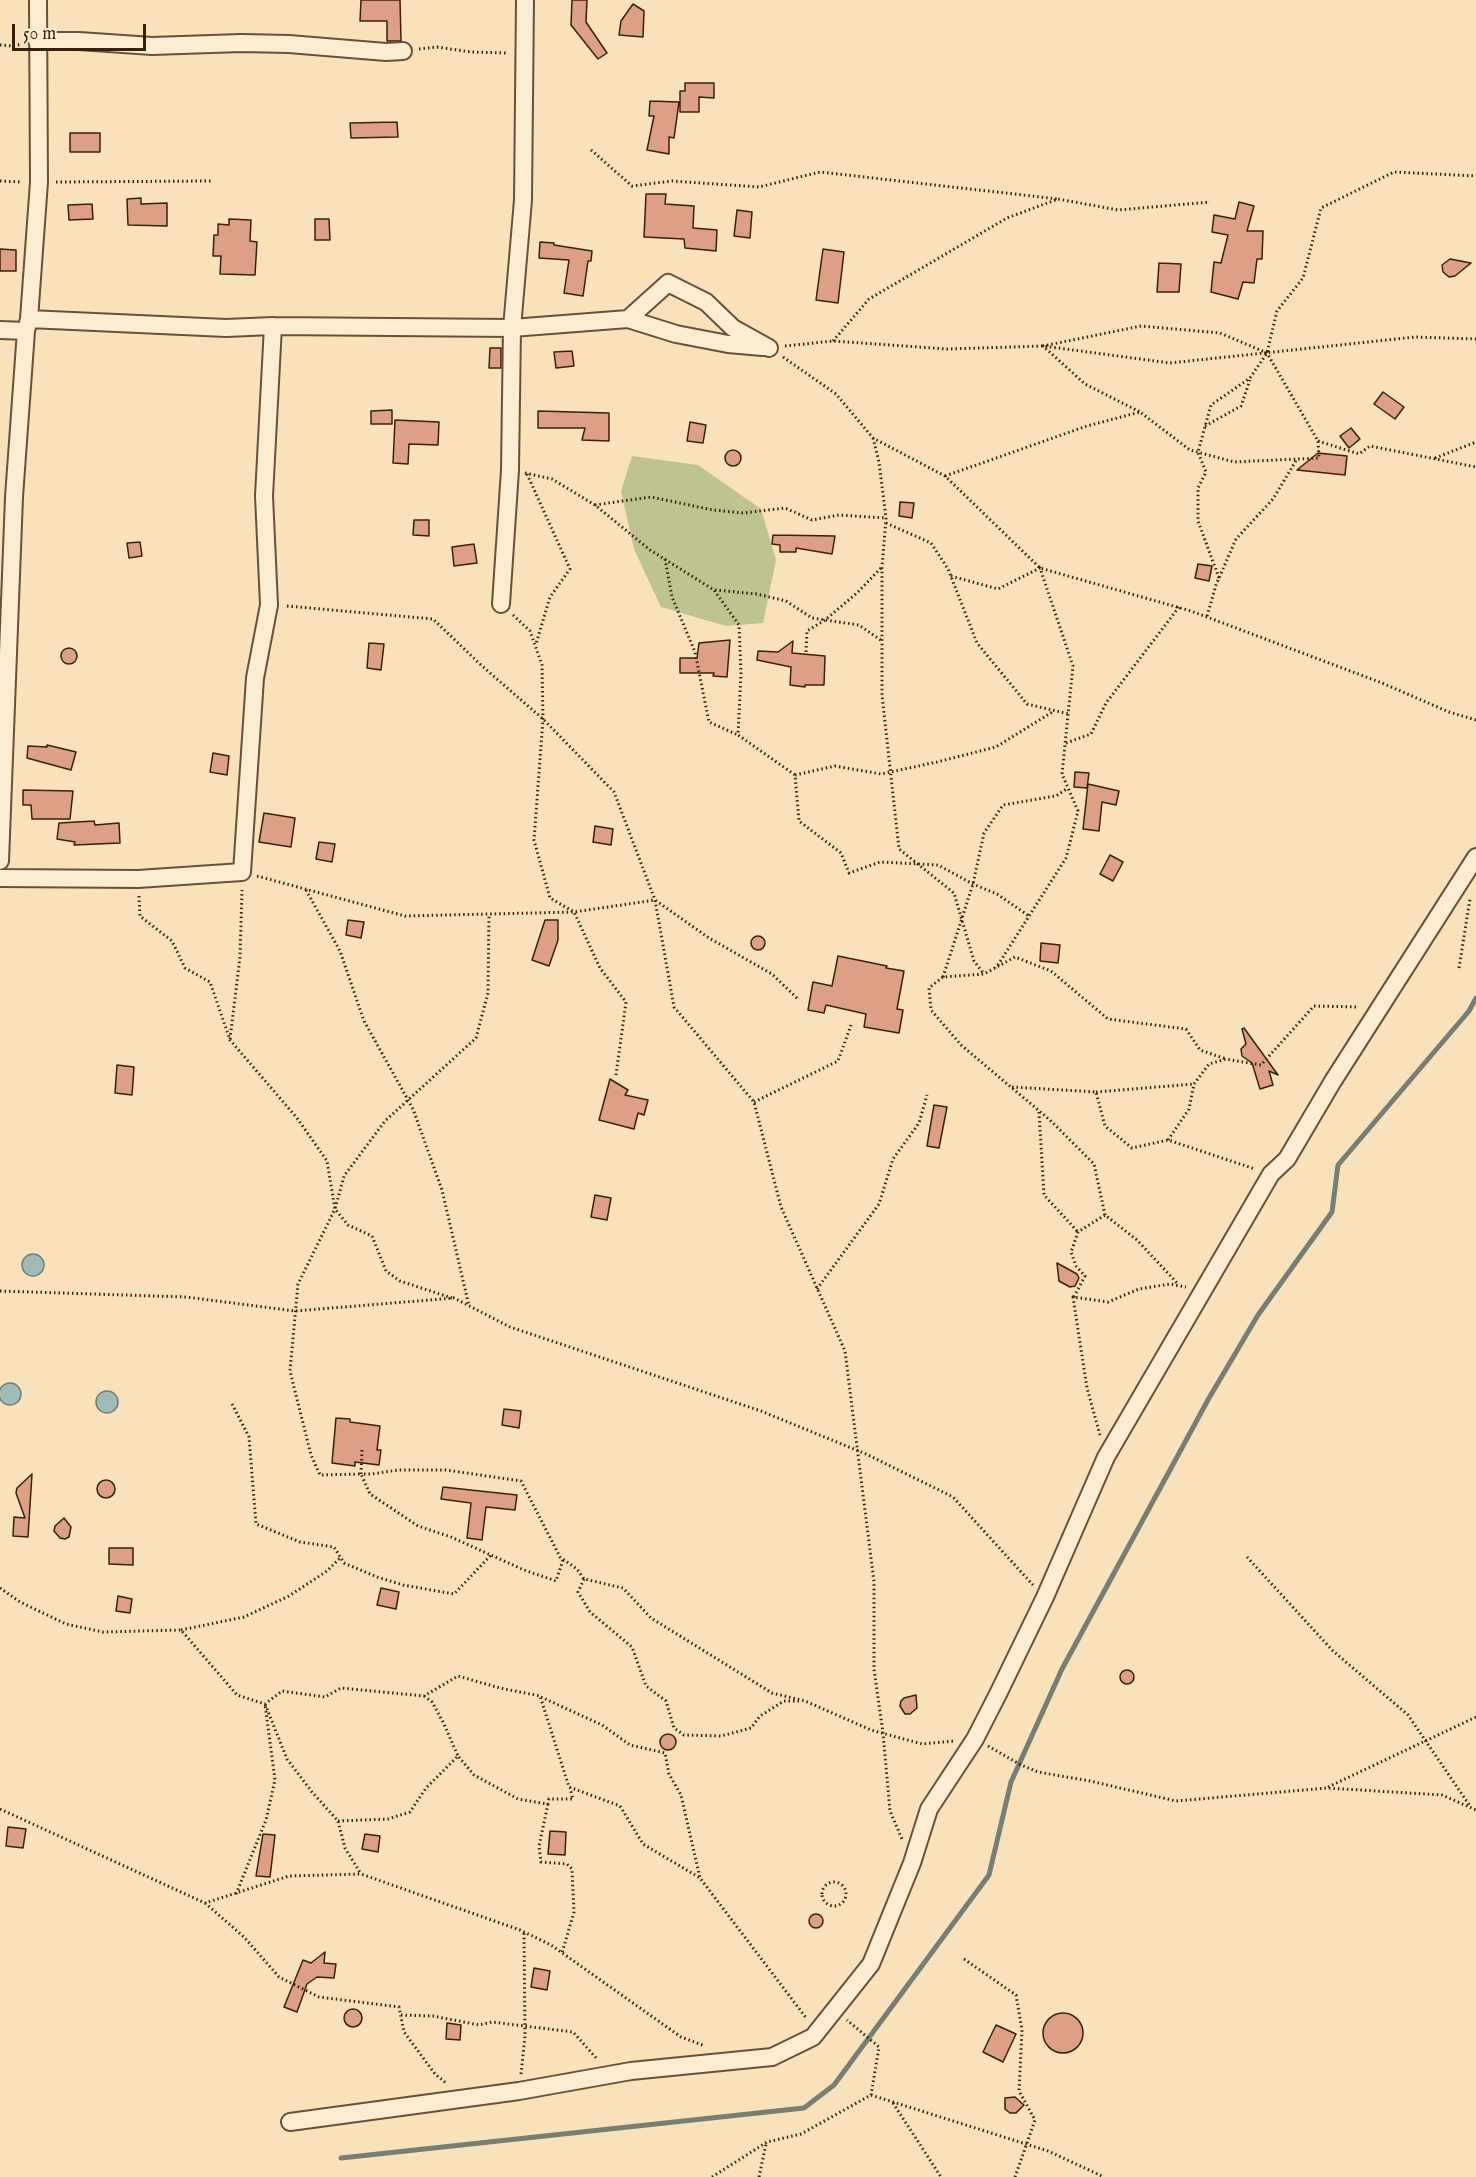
<!DOCTYPE html>
<style>
body{margin:0}
#map{position:relative;width:1476px;height:2177px;overflow:hidden;background:#f9e2ba;font-family:"IM FELL English",serif}
canvas{display:block}
.scale{position:absolute;left:12px;top:24px;width:134px;height:27px;box-sizing:border-box;border:3px solid #382011;border-top:0;padding-left:8px;font-size:18px;line-height:21px;white-space:nowrap;color:#382011;-webkit-text-stroke:4px #fbecd2;paint-order:stroke}
</style>
<div id="map">
<canvas width="1476" height="2177"></canvas>
<div class="scale">50 m</div>
</div>
<script>
const ctx = document.querySelector('canvas').getContext('2d');
ctx.lineJoin = 'round';
function fillPath(path, color) { ctx.fillStyle = color; ctx.fill(path, 'evenodd'); }
const toPath = rows => new Path2D(rows.map(r => 'M' + r).join(''));
function trace(path, color, width, dash) { ctx.strokeStyle = color; ctx.lineWidth = width; ctx.lineCap = dash ? 'butt' : 'round'; ctx.setLineDash(dash || []); ctx.stroke(path); }
const green = toPath([
 [632,456,698,465,761,509,776,560,763,623,726,626,661,607,634,549,621,491]
]);
const water = toPath([
 '22 1265a11 11 0 1 1 22 0a11 11 0 1 1-22 0Z',
 '-1 1394a11 11 0 1 1 22 0a11 11 0 1 1-22 0Z',
 '96 1402a11 11 0 1 1 22 0a11 11 0 1 1-22 0Z'
]);
const stream = toPath([
 [341,2158,804,2108,834,2085,989,1875,1011,1782,1062,1669,1209,1398,1258,1315,1332,1212,1338,1165,1469,1011,1476,998]
]);
const building = toPath([
 [361,0,400,0,401,41,387,41,387,21,360,21,361,0],
 [572,0,587,0,586,22,607,53,598,59,571,25,572,0],
 [633,4,644,11,643,37,619,35,621,21,633,4],
 [685,83,714,83,714,98,699,97,699,112,680,112,680,91,685,91,685,83],
 [650,101,679,102,674,138,669,137,669,154,647,150,654,116,649,116,650,101],
 [397,122,398,137,351,138,350,123,397,122],
 [70,133,100,133,100,152,70,152,70,133],
 [646,194,666,194,665,204,694,206,693,228,717,230,716,251,685,248,684,239,644,237,646,194],
 [141,198,141,204,167,203,167,226,128,225,127,199,141,198],
 [1239,202,1254,206,1247,231,1263,231,1262,259,1257,259,1254,283,1243,282,1238,299,1211,292,1214,262,1221,263,1228,235,1212,232,1214,215,1235,219,1239,202],
 [92,204,93,219,69,220,68,205,92,204],
 [737,210,752,212,750,238,734,236,737,210],
 [229,219,251,220,250,241,257,242,255,275,220,274,221,256,213,256,214,235,218,235,218,224,229,225,229,219],
 [315,219,329,219,330,240,315,240,315,219],
 [540,242,554,243,554,245,592,251,591,261,588,261,583,296,564,293,569,260,539,258,540,242],
 [0,249,16,250,16,271,0,271,0,249],
 [823,249,844,252,838,303,816,300,823,249],
 [1450,259,1471,263,1455,276,1449,277,1443,272,1442,265,1450,259],
 [1159,263,1181,264,1179,292,1157,292,1159,263],
 [490,348,501,348,501,368,489,368,490,348],
 [572,351,574,366,556,368,554,352,572,351],
 [1383,392,1404,407,1395,419,1374,404,1383,392],
 [392,410,392,424,371,424,371,411,392,410],
 [538,411,609,413,609,441,582,440,585,428,538,428,538,411],
 [395,420,439,422,438,445,409,444,408,464,393,463,395,420],
 [690,422,706,425,703,443,687,441,690,422],
 [1351,428,1360,439,1349,448,1340,436,1351,428],
 '725 458a8 8 0 1 1 16 0a8 8 0 1 1-16 0Z',
 [1318,453,1347,456,1345,475,1297,470,1318,453],
 [900,502,914,503,912,518,899,516,900,502],
 [414,520,429,520,429,536,413,535,414,520],
 [773,535,835,536,832,554,796,548,796,552,780,552,780,545,772,544,773,535],
 [140,542,142,556,129,558,127,543,140,542],
 [474,544,477,563,454,566,452,547,474,544],
 [1198,564,1212,566,1209,581,1195,578,1198,564],
 [730,640,727,677,713,676,714,673,680,673,680,658,697,658,699,643,730,640],
 [793,641,792,653,825,656,824,685,805,685,805,687,790,685,791,667,757,660,758,651,778,652,793,641],
 [369,643,384,644,381,670,367,668,369,643],
 '61 656a8 8 0 1 1 16 0a8 8 0 1 1-16 0Z',
 [47,745,76,752,71,770,27,758,28,746,47,747,47,745],
 [213,753,229,756,227,775,210,772,213,753],
 [1075,772,1089,773,1087,788,1074,787,1075,772],
 [1088,784,1119,791,1116,805,1102,802,1099,831,1083,829,1088,784],
 [23,790,73,791,70,819,32,819,31,805,23,805,23,790],
 [264,813,295,818,291,847,259,842,264,813],
 [94,821,95,825,119,823,120,843,74,845,75,842,57,839,59,823,94,821],
 [595,826,613,829,611,845,593,842,595,826],
 [319,842,335,844,332,862,316,859,319,842],
 [1110,855,1123,862,1113,881,1100,874,1110,855],
 [348,920,364,922,361,938,346,935,348,920],
 [545,920,558,920,558,940,549,966,532,960,545,920],
 '751 943a7 7 0 1 1 14 0a7 7 0 1 1-14 0Z',
 [1041,943,1060,945,1058,963,1040,961,1041,943],
 [838,956,887,966,886,968,904,971,897,1009,903,1010,899,1033,864,1027,866,1014,826,1005,824,1013,808,1010,813,982,832,986,838,956],
 [1244,1028,1278,1075,1269,1071,1273,1085,1260,1089,1252,1063,1242,1056,1241,1049,1246,1044,1242,1029,1244,1028],
 [117,1065,134,1067,132,1095,115,1093,117,1065],
 [610,1079,628,1090,625,1095,648,1100,644,1115,638,1113,634,1129,599,1120,610,1079],
 [934,1105,947,1107,939,1148,927,1146,934,1105],
 [595,1195,611,1198,607,1220,591,1217,595,1195],
 [1057,1263,1077,1274,1079,1278,1075,1286,1070,1287,1059,1281,1057,1263],
 [504,1409,521,1411,519,1428,502,1425,504,1409],
 [336,1418,350,1419,350,1422,380,1426,377,1450,381,1450,379,1465,355,1462,355,1466,332,1463,336,1418],
 [32,1474,28,1537,13,1536,14,1517,25,1518,16,1493,17,1488,32,1474],
 '97 1489a9 9 0 1 1 18 0a9 9 0 1 1-18 0Z',
 [443,1487,517,1495,515,1510,486,1507,482,1540,467,1538,471,1503,441,1499,443,1487],
 [64,1518,71,1527,69,1537,65,1539,60,1538,54,1531,55,1526,64,1518],
 [109,1548,133,1548,133,1565,109,1564,109,1548],
 [381,1588,399,1592,396,1609,377,1605,381,1588],
 [118,1596,132,1599,130,1613,116,1611,118,1596],
 '1120 1677a7 7 0 1 1 14 0a7 7 0 1 1-14 0Z',
 [916,1695,917,1708,910,1714,905,1714,900,1706,901,1701,904,1698,916,1695],
 '660 1742a8 8 0 1 1 16 0a8 8 0 1 1-16 0Z',
 [8,1827,26,1829,23,1848,6,1846,8,1827],
 [550,1831,566,1832,565,1855,548,1854,550,1831],
 [263,1834,275,1835,270,1877,256,1876,263,1834],
 [365,1834,380,1836,378,1852,362,1849,365,1834],
 '809 1921a7 7 0 1 1 14 0a7 7 0 1 1-14 0Z',
 [325,1952,324,1963,336,1964,334,1978,317,1977,307,1984,297,2012,284,2007,303,1960,311,1963,325,1952],
 [534,1968,550,1971,547,1990,531,1987,534,1968],
 '344 2018a9 9 0 1 1 18 0a9 9 0 1 1-18 0Z',
 '1043 2033a20 20 0 1 1 40 0a20 20 0 1 1-40 0Z',
 [447,2023,461,2025,460,2040,446,2039,447,2023],
 [996,2025,1016,2034,1003,2062,983,2052,996,2025],
 [1015,2097,1024,2105,1016,2113,1010,2113,1005,2109,1005,2098,1015,2097]
]);
const path = toPath([
 [0,45,13,46,22,44],
 [419,49,437,47,471,52,508,53],
 [591,150,632,186,672,181,759,187,820,172,1058,199],
 [0,181,22,182],
 [56,182,211,181],
 [833,341,869,299,1007,218,1058,199,1118,210,1210,202],
 [785,346,833,341,947,349,1043,346,1170,363,1415,337,1476,339],
 [783,357,836,394,873,438,945,476,1040,568,1191,611,1382,683,1449,712,1476,720],
 [1205,426,1241,406,1250,380],
 [873,438,879,462,886,518,882,567,882,695,899,849,954,893,974,961,984,974],
 [1318,441,1359,454,1370,446,1476,467],
 [1435,458,1476,442],
 [525,473,552,479,595,505,650,550,714,590,739,625,741,673,738,735,795,775,799,821,841,853,849,873,880,862,938,865,973,884,997,894,1029,916],
 [527,474,570,569,550,597,536,644],
 [945,476,1087,426,1140,412,1190,450,1234,462,1319,458,1318,441,1267,353,1220,333,1141,326,1043,346,1085,384,1140,412],
 [595,505,651,497,713,510,743,513,785,508,812,520,839,515,886,518],
 [886,523,931,543,948,569,977,643,1027,704,1069,714],
 [665,559,672,597,695,652,709,722,738,735],
 [951,576,998,589,1040,568,1073,666,1062,774,1078,811,1066,858,996,968],
 [1219,578,1198,521,1198,488,1206,472,1198,452,1211,405,1250,378,1267,353,1277,311,1303,278,1321,208,1394,172,1476,176],
 [715,590,757,594,786,601,812,618,859,625,882,641],
 [287,606,433,619,482,666,543,719,614,792,655,900,674,1007,754,1102,781,1207,845,1351,874,1582,874,1669,883,1733,890,1811,902,1839],
 [513,615,530,631,542,665,543,719,534,840,550,898,574,912,600,968,626,1002,616,1075],
 [1207,616,1216,585,1236,539,1273,499,1297,459],
 [806,652,807,631,825,620,857,593,881,568],
 [1066,743,1091,734,1106,703,1179,607],
 [795,775,835,766,881,774,937,762,996,747,1054,711],
 [257,876,405,916,574,912,655,900,709,938,772,974,799,1000],
 [306,890,340,951,364,1021,413,1109,442,1190,469,1306],
 [139,896,140,916,172,941,185,968,210,982,230,1040,297,1118,327,1161,335,1209,298,1284,290,1371,311,1455,320,1475,361,1474,370,1494,418,1526,451,1537,524,1570,556,1581,563,1560],
 [1459,968,1470,899],
 [943,977,973,884,984,833,1003,805,1056,796,1068,788],
 [230,1039,240,957,242,890],
 [1012,1087,1096,1092,1105,1126,1132,1148,1168,1140,1255,1169],
 [1096,1092,1194,1084],
 [754,1102,838,1061,851,1025],
 [1039,1112,1044,1195,1078,1232],
 [1168,1140,1189,1109,1194,1084,1209,1064,1226,1059,1261,1065,1314,1006,1359,1007],
 [1105,1215,1094,1164,1050,1120,961,1045,931,1010,929,988,943,977,984,974,1015,957,1051,971,1108,1019,1186,1029,1200,1050,1226,1059],
 [817,1289,879,1204,893,1159,919,1123,927,1095],
 [0,1291,186,1297,295,1311,454,1298,510,1327,761,1411,866,1454,953,1497,1033,1585],
 [1074,1297,1085,1276,1076,1266,1071,1252,1078,1232,1105,1215,1137,1240,1178,1284],
 [452,1298,400,1281,386,1271,372,1236,348,1225,335,1209,344,1176,385,1121,476,1038,488,993,489,915],
 [232,1404,249,1437,256,1524,300,1542,334,1547,344,1563,377,1577,403,1585,454,1594,492,1554],
 [1100,1435,1087,1388,1073,1297,1108,1302,1139,1289,1170,1284,1186,1287],
 [362,1450,361,1474,372,1474,398,1470,446,1470,521,1481,560,1557,577,1569,584,1579,623,1588,651,1618,772,1693,805,1701,871,1730,922,1744,954,1741],
 [1247,1557,1333,1651,1408,1715,1470,1806],
 [584,1579,578,1592,590,1612,632,1647,646,1686,666,1701,674,1728,684,1735,721,1736,751,1728,760,1716,784,1701,799,1701],
 [0,1588,20,1602,66,1624,103,1632,181,1630,237,1695,265,1704,282,1691,325,1697,341,1688,424,1696,458,1676,500,1688,540,1696,569,1787,620,1806,643,1844,700,1878,807,2019],
 [181,1630,244,1617,289,1596,327,1571,340,1558],
 [424,1696,432,1702,443,1722,458,1756],
 [541,1697,602,1725,630,1745,665,1753,669,1774,681,1795,700,1878],
 [988,1746,1019,1764,1038,1772,1090,1781,1176,1801,1327,1788,1442,1795,1476,1810],
 [1328,1787,1476,1717],
 [548,1804,539,1846,541,1862,567,1864,572,1869,574,1912,562,1953],
 [0,1809,205,1903,289,1876,361,1874,520,1930,551,1945,681,2037,705,2046],
 [338,1821,388,1819,410,1812,426,1788,458,1756,474,1775,518,1799,548,1804,549,1799,573,1799,570,1788],
 '822 1894a12 12 0 1 1 24 0a12 12 0 1 1-24 0Z',
 [236,1894,266,1820,275,1780,265,1704,287,1759,312,1792,338,1821,345,1848,361,1874],
 [205,1903,244,1937,279,1977,319,1997,399,2007,404,2032,435,2074,446,2083],
 [964,1959,1016,1995,1022,2030,1019,2091,1035,2120,1015,2177],
 [401,2015,433,2016,479,2025,492,2022,573,2032,598,2060],
 [521,2074,525,2036,524,1932],
 [871,2095,1048,2151,1104,2177],
 [893,2103,941,2177],
 [712,2177,767,2142,801,2134,871,2095,879,2047,847,2020],
 [759,2177,766,2144]
]);
const minor = toPath([
 [37,41,79,41,152,46,241,43,289,44,386,52,403,51],
 [29,319,39,182,38,0],
 [628,319,676,334,728,344,762,347],
 [0,330,26,331,29,319,226,328,273,326,512,328,628,319,668,283,706,302,733,328,769,348],
 [501,604,510,470,512,328,523,200,525,0],
 [0,861,14,497,26,331],
 [0,878,138,879,242,872,255,678,269,605,264,496,273,326],
 [290,2122,519,2091,631,2071,772,2057,813,2037,871,1964,912,1863,929,1809,975,1739,998,1694,1045,1597,1106,1457,1271,1174,1287,1159,1333,1081,1476,857]
]);
fillPath(green, '#bec38f');
fillPath(water, '#a0bcb8');
trace(water, '#767e75', 1.5);
trace(stream, '#767e75', 5);
fillPath(building, '#dda084');
trace(building, '#382011', 1.5);
trace(minor, '#68503b', 20);
trace(path, '#382011', 3, [1.5, 3]);
trace(minor, '#fbecd2', 16);
</script>
